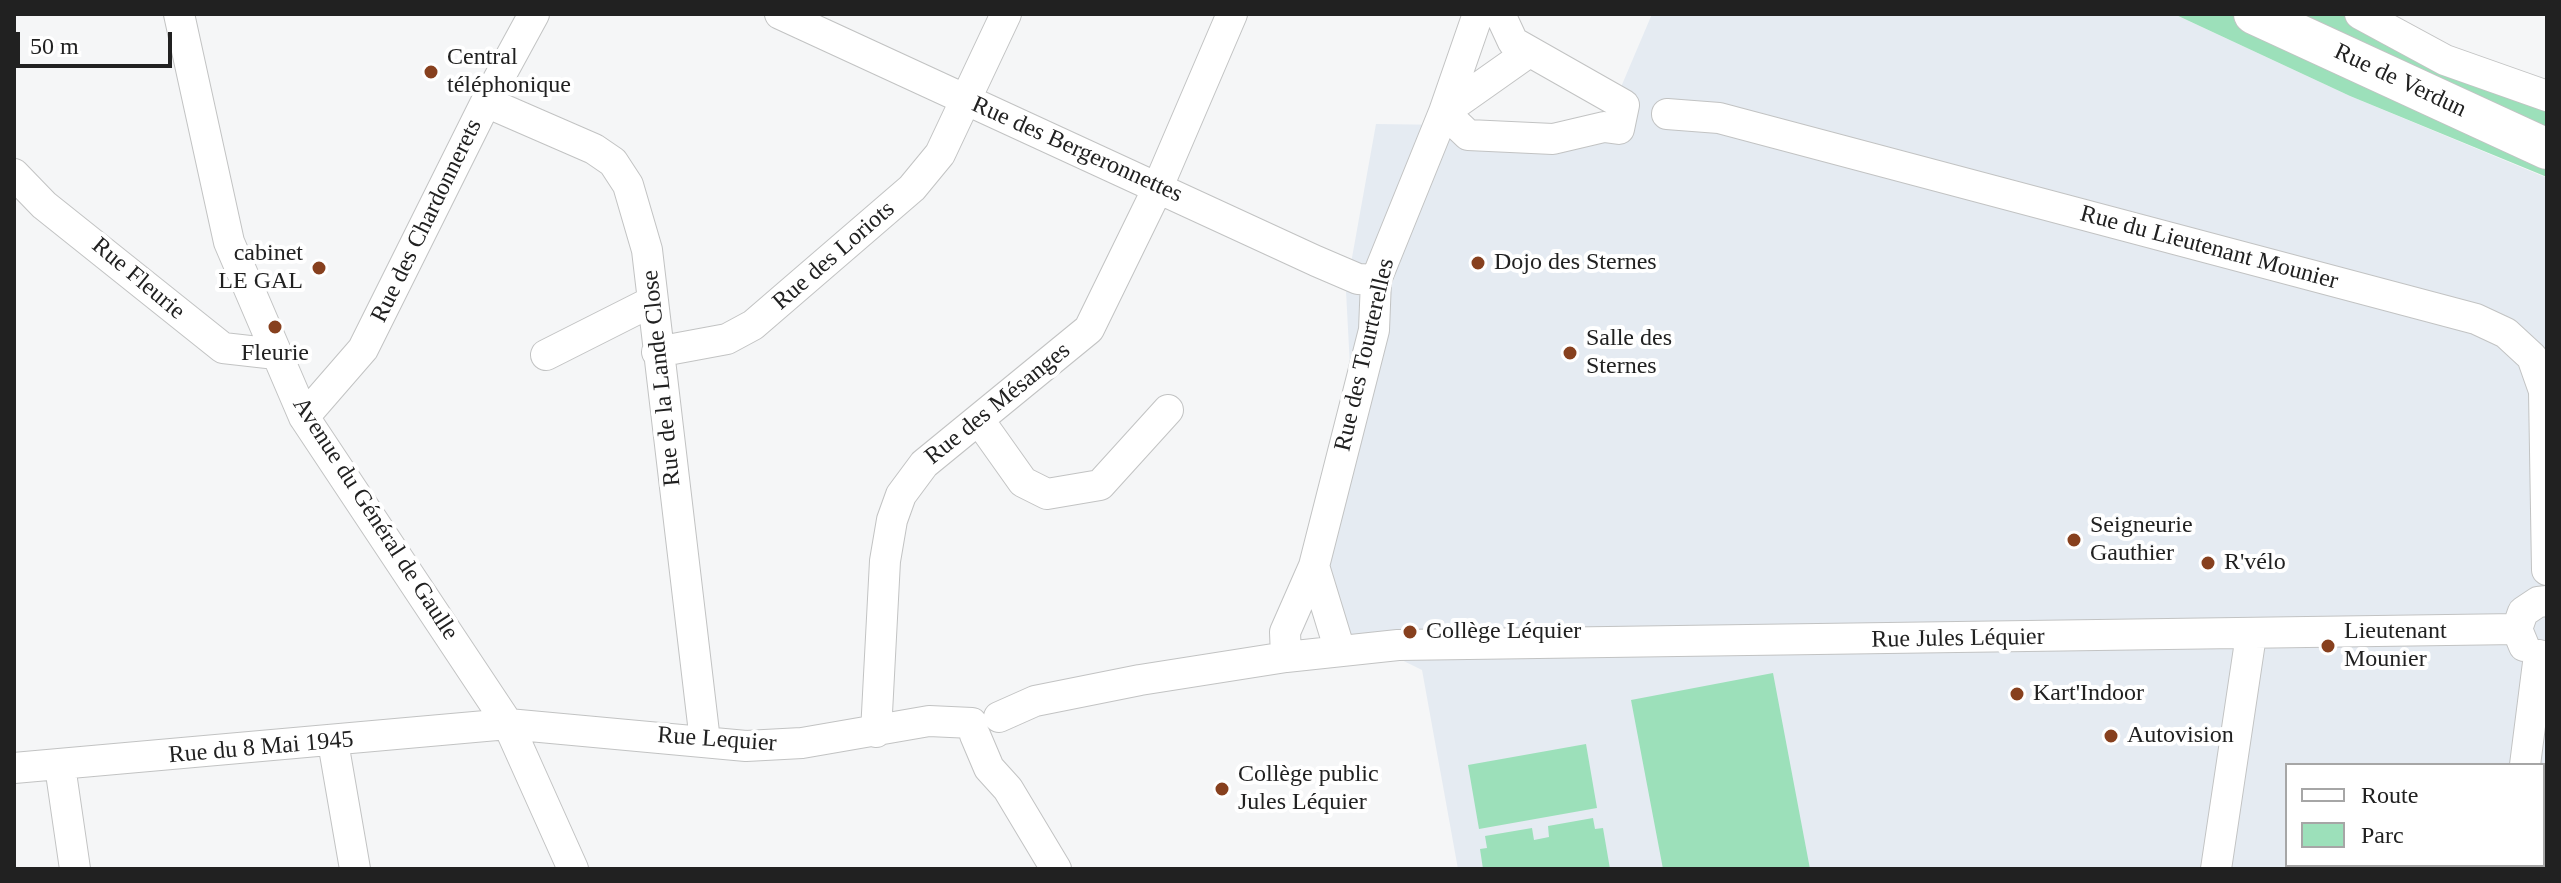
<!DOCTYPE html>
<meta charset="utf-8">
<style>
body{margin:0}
#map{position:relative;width:2561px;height:883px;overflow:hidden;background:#f5f6f7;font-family:Georgia,serif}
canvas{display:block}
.frame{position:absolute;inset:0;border:16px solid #212121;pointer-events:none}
.legend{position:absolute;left:2285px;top:763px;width:260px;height:104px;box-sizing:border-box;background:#fff;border:2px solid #a6a6a6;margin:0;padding:10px 14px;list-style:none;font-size:24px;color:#212121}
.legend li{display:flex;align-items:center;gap:16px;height:40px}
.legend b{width:40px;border:2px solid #a6a6a6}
.scale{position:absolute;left:16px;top:32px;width:156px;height:36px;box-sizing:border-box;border:4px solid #212121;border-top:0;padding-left:10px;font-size:24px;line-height:28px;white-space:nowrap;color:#212121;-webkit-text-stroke:6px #fff;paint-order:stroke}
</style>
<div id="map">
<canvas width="2561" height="883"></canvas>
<div class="frame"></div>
<ul class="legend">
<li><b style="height:10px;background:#fff"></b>Route</li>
<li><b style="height:22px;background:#9ce0ba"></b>Parc</li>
</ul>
<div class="scale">50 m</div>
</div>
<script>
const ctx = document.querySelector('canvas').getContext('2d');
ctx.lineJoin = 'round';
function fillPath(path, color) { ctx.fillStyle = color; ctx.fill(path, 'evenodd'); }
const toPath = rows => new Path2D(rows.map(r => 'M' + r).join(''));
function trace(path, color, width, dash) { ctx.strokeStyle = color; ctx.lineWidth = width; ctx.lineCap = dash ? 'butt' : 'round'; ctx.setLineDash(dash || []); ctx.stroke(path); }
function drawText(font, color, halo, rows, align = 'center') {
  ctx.font = font + ' Georgia,serif'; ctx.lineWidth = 8; ctx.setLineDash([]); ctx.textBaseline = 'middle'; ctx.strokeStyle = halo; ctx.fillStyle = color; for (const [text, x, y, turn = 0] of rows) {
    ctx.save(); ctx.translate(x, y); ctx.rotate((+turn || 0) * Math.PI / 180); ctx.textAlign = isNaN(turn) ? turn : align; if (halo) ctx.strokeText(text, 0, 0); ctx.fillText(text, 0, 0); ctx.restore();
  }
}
const built = toPath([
 [1652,14,2174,14,2350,96,2547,178,2547,869,1458,869,1422,670,1316,618,1354,443,1346,291,1376,124,1604,127],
 [2287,765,2543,765,2543,865,2287,865]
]);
const green = toPath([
 [2174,14,2350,14,2547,107,2547,177,2350,96],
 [1773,673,1810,869,1663,869,1631,700],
 [1586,744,1597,808,1479,829,1468,765],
 [1593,818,1595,829,1603,828,1610,869,1483,869,1480,849,1487,848,1485,836,1532,828,1534,840,1549,837,1548,826]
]);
const minor = toPath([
 [179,14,229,242,304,417,508,724,573,869],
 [780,14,1316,261,1358,279,1376,280],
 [1500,14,1513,42,1624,105,1619,129,1604,127,1553,139,1468,135,1444,112,1529,52],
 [2360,14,2445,60,2547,96],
 [486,102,594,149,613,162,628,185,647,250,705,741],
 [1667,114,1719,118,2476,319,2506,333,2532,357,2544,391,2547,570],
 [14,174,44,205,223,348,276,354],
 [657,352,727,339,753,325,912,188,940,154,1006,14],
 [546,355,653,301],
 [304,417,363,349,486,102,534,14],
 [979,420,1023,482,1047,494,1100,485,1168,410],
 [1314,566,1374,330,1376,280,1444,112,1478,14],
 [2524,646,2517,629,2523,612,2538,602,2547,601],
 [1286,657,1285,632,1314,566,1340,651],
 [999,717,1035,701,1140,680,1286,657,1398,645,2517,629],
 [876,732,885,561,892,520,901,495,924,464,1089,329,1154,196,1232,14],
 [975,735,989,768,1008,789,1056,869],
 [333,742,355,869],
 [2525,765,2539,655],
 [60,766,75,869],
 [14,768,508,724,746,746,802,743,929,721,972,723],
 [2216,869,2251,635],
 [2511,869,2511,865]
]);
const major = toPath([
 [2254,14,2547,149]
]);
const markers = [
 [431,72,8,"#87401e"],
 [1478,263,8,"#87401e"],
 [319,268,8,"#87401e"],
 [275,327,8,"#87401e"],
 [1570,353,8,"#87401e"],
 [2074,540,8,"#87401e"],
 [2208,563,8,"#87401e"],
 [1410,632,8,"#87401e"],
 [2328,646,8,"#87401e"],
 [2017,694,8,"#87401e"],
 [2111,736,8,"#87401e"],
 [1222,789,8,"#87401e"]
];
const poiNames = [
 ["Central",447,58],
 ["téléphonique",447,86],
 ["cabinet",303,254,"right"],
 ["LE GAL",303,282,"right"],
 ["Dojo des Sternes",1494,263],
 ["Salle des",1586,339],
 ["Sternes",1586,367],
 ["Fleurie",275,354,"center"],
 ["Seigneurie",2090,526],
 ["Gauthier",2090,554],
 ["R'vélo",2224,563],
 ["Collège Léquier",1426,632],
 ["Lieutenant",2344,632],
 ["Mounier",2344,660],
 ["Kart'Indoor",2033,694],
 ["Autovision",2127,736],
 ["Collège public",1238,775],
 ["Jules Léquier",1238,803]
];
const streetNames = [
 ["Rue de Verdun",2400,81,25],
 ["Rue des Bergeronnettes",1077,150,24],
 ["Rue des Chardonnerets",427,221,-64],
 ["Rue du Lieutenant Mounier",2209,248,15],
 ["Rue des Loriots",834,256,-41],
 ["Rue Fleurie",138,279,40],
 ["Rue des Tourterelles",1365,355,-77],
 ["Rue de la Lande Close",662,378,-96],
 ["Rue des Mésanges",998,404,-39],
 ["Avenue du Général de Gaulle",375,519,57],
 ["Rue Jules Léquier",1958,639,-1],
 ["Rue Lequier",717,740,4],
 ["Rue du 8 Mai 1945",261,748,-5]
];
fillPath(built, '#e5ebf2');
fillPath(green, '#9ce0ba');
trace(minor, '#c2c3c3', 32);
trace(major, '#c2c3c3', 42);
trace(minor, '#fff', 30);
trace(major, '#fff', 40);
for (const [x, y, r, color] of markers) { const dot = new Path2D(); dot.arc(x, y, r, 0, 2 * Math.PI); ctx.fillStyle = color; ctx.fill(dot); trace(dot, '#fff', 3); }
drawText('24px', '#212121', '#fff', poiNames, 'left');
drawText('24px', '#212121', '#fff', streetNames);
</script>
